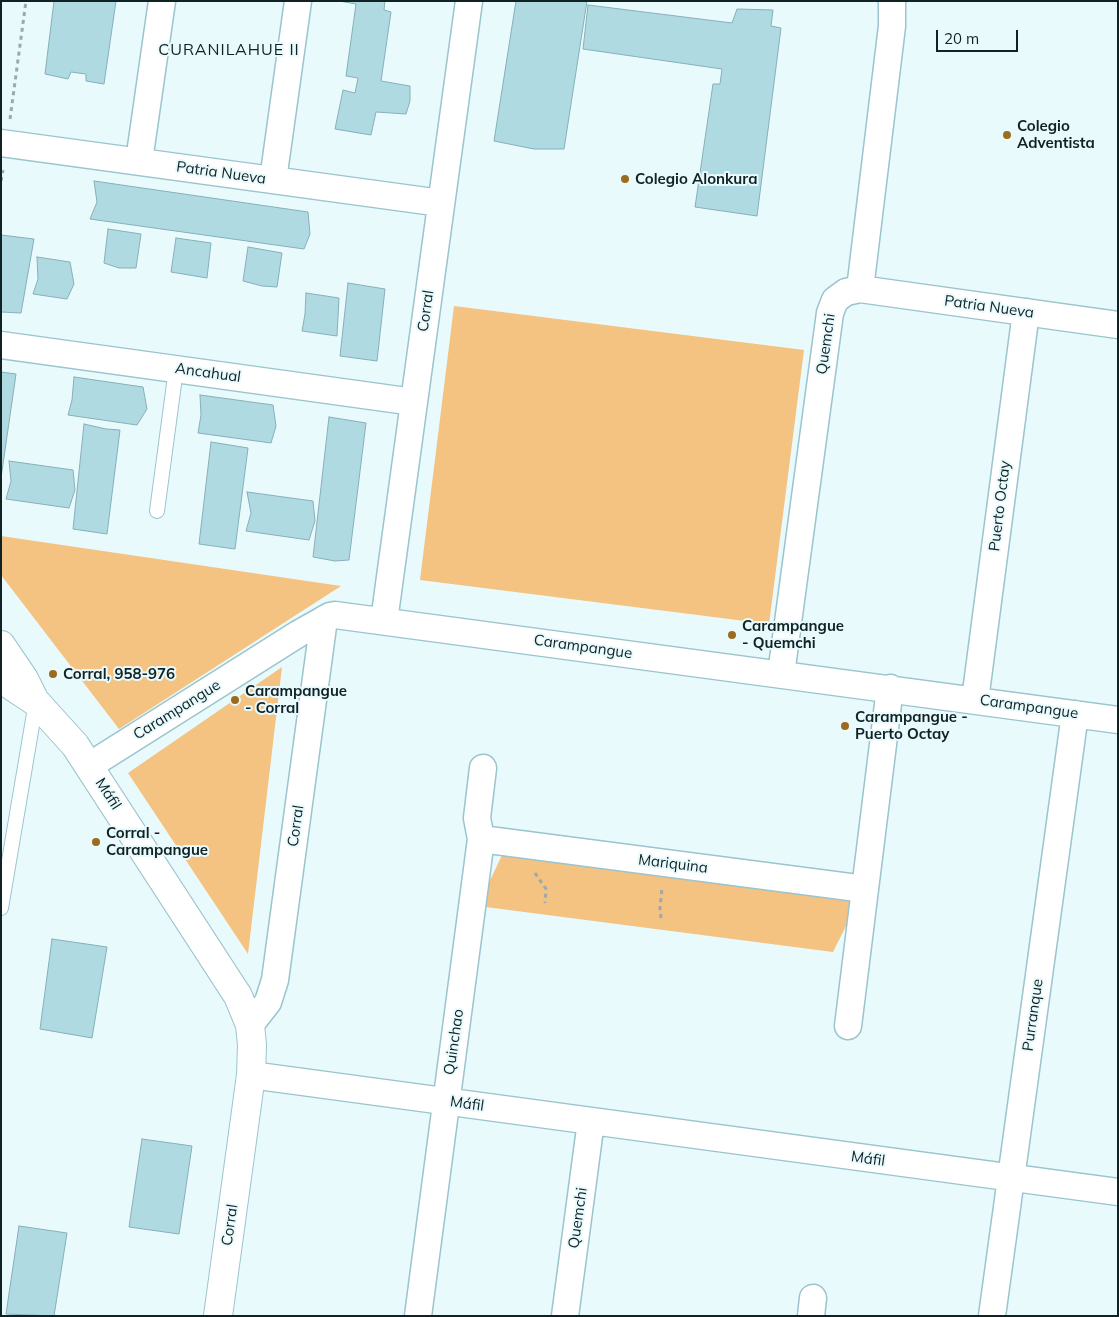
<!DOCTYPE html>
<meta charset="utf-8">
<style>
body{margin:0}
#map{position:relative;width:1119px;height:1317px;overflow:hidden;background:#e9fafd;font-family:Mulish,sans-serif}
canvas{display:block}
.frame{position:absolute;inset:0;border:2px solid #112225;pointer-events:none}
.scale{position:absolute;left:936px;top:30px;width:82px;height:22px;box-sizing:border-box;border:2px solid #112225;border-top:0;padding-left:6px;font-size:15px;line-height:18px;white-space:nowrap;color:#112225;-webkit-text-stroke:4px #e9fafd;paint-order:stroke}
</style>
<div id="map">
<canvas width="1119" height="1317"></canvas>
<div class="frame"></div>
<div class="scale">20 m</div>
</div>
<script>
const ctx = document.querySelector('canvas').getContext('2d');
ctx.lineJoin = 'round';
function fillPath(path, color) { ctx.fillStyle = color; ctx.fill(path, 'evenodd'); }
const toPath = rows => new Path2D(rows.map(r => 'M' + r).join(''));
function trace(path, color, width, dash) { ctx.strokeStyle = color; ctx.lineWidth = width; ctx.lineCap = dash ? 'butt' : 'round'; ctx.setLineDash(dash || []); ctx.stroke(path); }
function drawText(font, color, halo, rows, align = 'center') {
  ctx.font = font + ' Mulish,sans-serif'; ctx.lineWidth = 4; ctx.setLineDash([]); ctx.textBaseline = 'middle'; ctx.strokeStyle = halo; ctx.fillStyle = color; for (const [text, x, y, turn = 0] of rows) {
    ctx.save(); ctx.translate(x, y); ctx.rotate((+turn || 0) * Math.PI / 180); ctx.textAlign = isNaN(turn) ? turn : align; if (halo) ctx.strokeText(text, 0, 0); ctx.fillText(text, 0, 0); ctx.restore();
  }
}
const green = toPath([
 [454,306,804,350,769,624,420,580],
 [1,536,341,586,119,729,1,575],
 [282,667,248,954,128,773],
 [502,855,858,902,833,952,478,906]
]);
const building = toPath([
 [54,1,116,1,104,84,86,81,86,74,71,72,68,79,45,74,54,1],
 [339,1,385,1,384,10,391,12,381,81,410,86,410,101,406,114,376,112,371,135,335,129,343,90,355,93,358,78,346,76,356,4,339,1],
 [516,1,587,1,564,149,534,149,494,141,516,1],
 [588,5,732,23,737,9,773,10,771,26,781,28,757,216,695,207,713,84,720,84,722,69,583,49,588,5],
 [94,181,308,212,310,234,304,249,90,219,97,202,94,181],
 [108,229,141,234,136,268,119,268,104,263,108,229],
 [1,235,34,239,21,313,1,312,1,235],
 [176,238,211,243,207,278,171,272,176,238],
 [248,247,282,253,277,287,262,286,243,281,248,247],
 [37,257,70,262,74,284,67,299,33,294,38,279,37,257],
 [348,283,385,289,377,361,340,356,348,283],
 [306,293,339,298,337,336,302,331,305,314,306,293],
 [1,372,16,374,1,478,1,372],
 [74,377,143,387,147,409,137,425,68,415,72,400,74,377],
 [200,395,273,405,276,426,271,443,198,433,201,415,200,395],
 [329,417,366,423,349,560,335,561,313,557,329,417],
 [84,424,106,429,120,430,107,534,73,529,84,424],
 [211,442,248,448,235,549,199,544,211,442],
 [9,461,73,470,75,490,69,508,6,499,11,481,9,461],
 [247,492,313,501,315,521,309,540,246,531,251,513,247,492],
 [52,939,107,947,92,1038,40,1029,52,939],
 [142,1139,192,1146,179,1234,129,1227,142,1139],
 [19,1226,67,1233,54,1316,6,1314,19,1226]
]);
const path = toPath([
 [10,119,26,1],
 [1,181,3,170],
 [535,873,546,889,545,903],
 [661,918,660,908,662,888]
]);
const lane = toPath([
 [157,511,176,369],
 [1,908,36,702]
]);
const street = toPath([
 [1,143,441,203],
 [139,161,162,1],
 [273,180,298,1],
 [860,289,892,26,892,1],
 [1,345,414,402],
 [384,621,469,1],
 [781,674,830,313,835,300,846,292,860,289,1118,325],
 [975,700,1026,312],
 [89,766,298,634,330,616,335,615,1118,720],
 [481,839,865,889],
 [250,1025,268,1002,275,980,324,619],
 [848,1026,890,688],
 [251,1075,1118,1192],
 [418,1316,481,839,477,818,483,768],
 [565,1316,591,1121],
 [811,1316,813,1298],
 [992,1316,1075,714]
]);
const secondary = toPath([
 [1,645,24,679,33,697],
 [1,679,36,702,75,745,238,996,250,1025,252,1045,251,1075,218,1316]
]);
const markers = [
 [1007,135,5,"#9b6b1e"],
 [625,179,5,"#9b6b1e"],
 [732,635,5,"#9b6b1e"],
 [53,674,5,"#9b6b1e"],
 [235,700,5,"#9b6b1e"],
 [845,726,5,"#9b6b1e"],
 [96,842,5,"#9b6b1e"]
];
const poiNames = [
 ["Colegio",1017,126],
 ["Adventista",1017,143],
 ["Colegio Alonkura",635,179],
 ["Carampangue",742,626],
 ["- Quemchi",742,643],
 ["Corral, 958-976",63,674],
 ["Carampangue",245,691],
 ["- Corral",245,708],
 ["Carampangue -",855,717],
 ["Puerto Octay",855,734],
 ["Corral -",106,833],
 ["Carampangue",106,850]
];
const streetNames = [
 ["Patria Nueva",221,173,8],
 ["Patria Nueva",989,307,8],
 ["Corral",426,311,-82],
 ["Quemchi",826,344,-82],
 ["Ancahual",208,373,8],
 ["Puerto Octay",1000,506,-83],
 ["Carampangue",583,647,8],
 ["Carampangue",1029,707,8],
 ["Carampangue",177,710,-32],
 ["Máfil",108,794,57],
 ["Corral",296,826,-82],
 ["Mariquina",673,864,7],
 ["Purranque",1033,1015,-82],
 ["Quinchao",454,1042,-82],
 ["Máfil",467,1104,8],
 ["Máfil",868,1159,8],
 ["Quemchi",578,1218,-82],
 ["Corral",230,1225,-82]
];
const neighbourhoodNames = [
 ["CURANILAHUE II",229,50]
];
fillPath(green, '#f4c281');
fillPath(building, '#b0dae2');
trace(building, '#87afb8', 1);
trace(lane, '#9bc4cd', 16);
trace(street, '#9bc4cd', 29);
trace(secondary, '#9bc4cd', 30);
trace(path, '#99aaad', 3, [4, 4]);
trace(lane, '#fff', 14);
trace(street, '#fff', 26);
trace(secondary, '#fff', 28);
for (const [x, y, r, color] of markers) { const dot = new Path2D(); dot.arc(x, y, r, 0, 2 * Math.PI); ctx.fillStyle = color; ctx.fill(dot); trace(dot, '#e9fafd', 2); }
drawText('bold 15px', '#112225', '#e9fafd', poiNames, 'left');
drawText('15px', '#112225', '#e9fafd', streetNames);
ctx.letterSpacing = '1px';
drawText('16px', '#112225', '#e9fafd', neighbourhoodNames);
ctx.letterSpacing = '0px';
</script>
